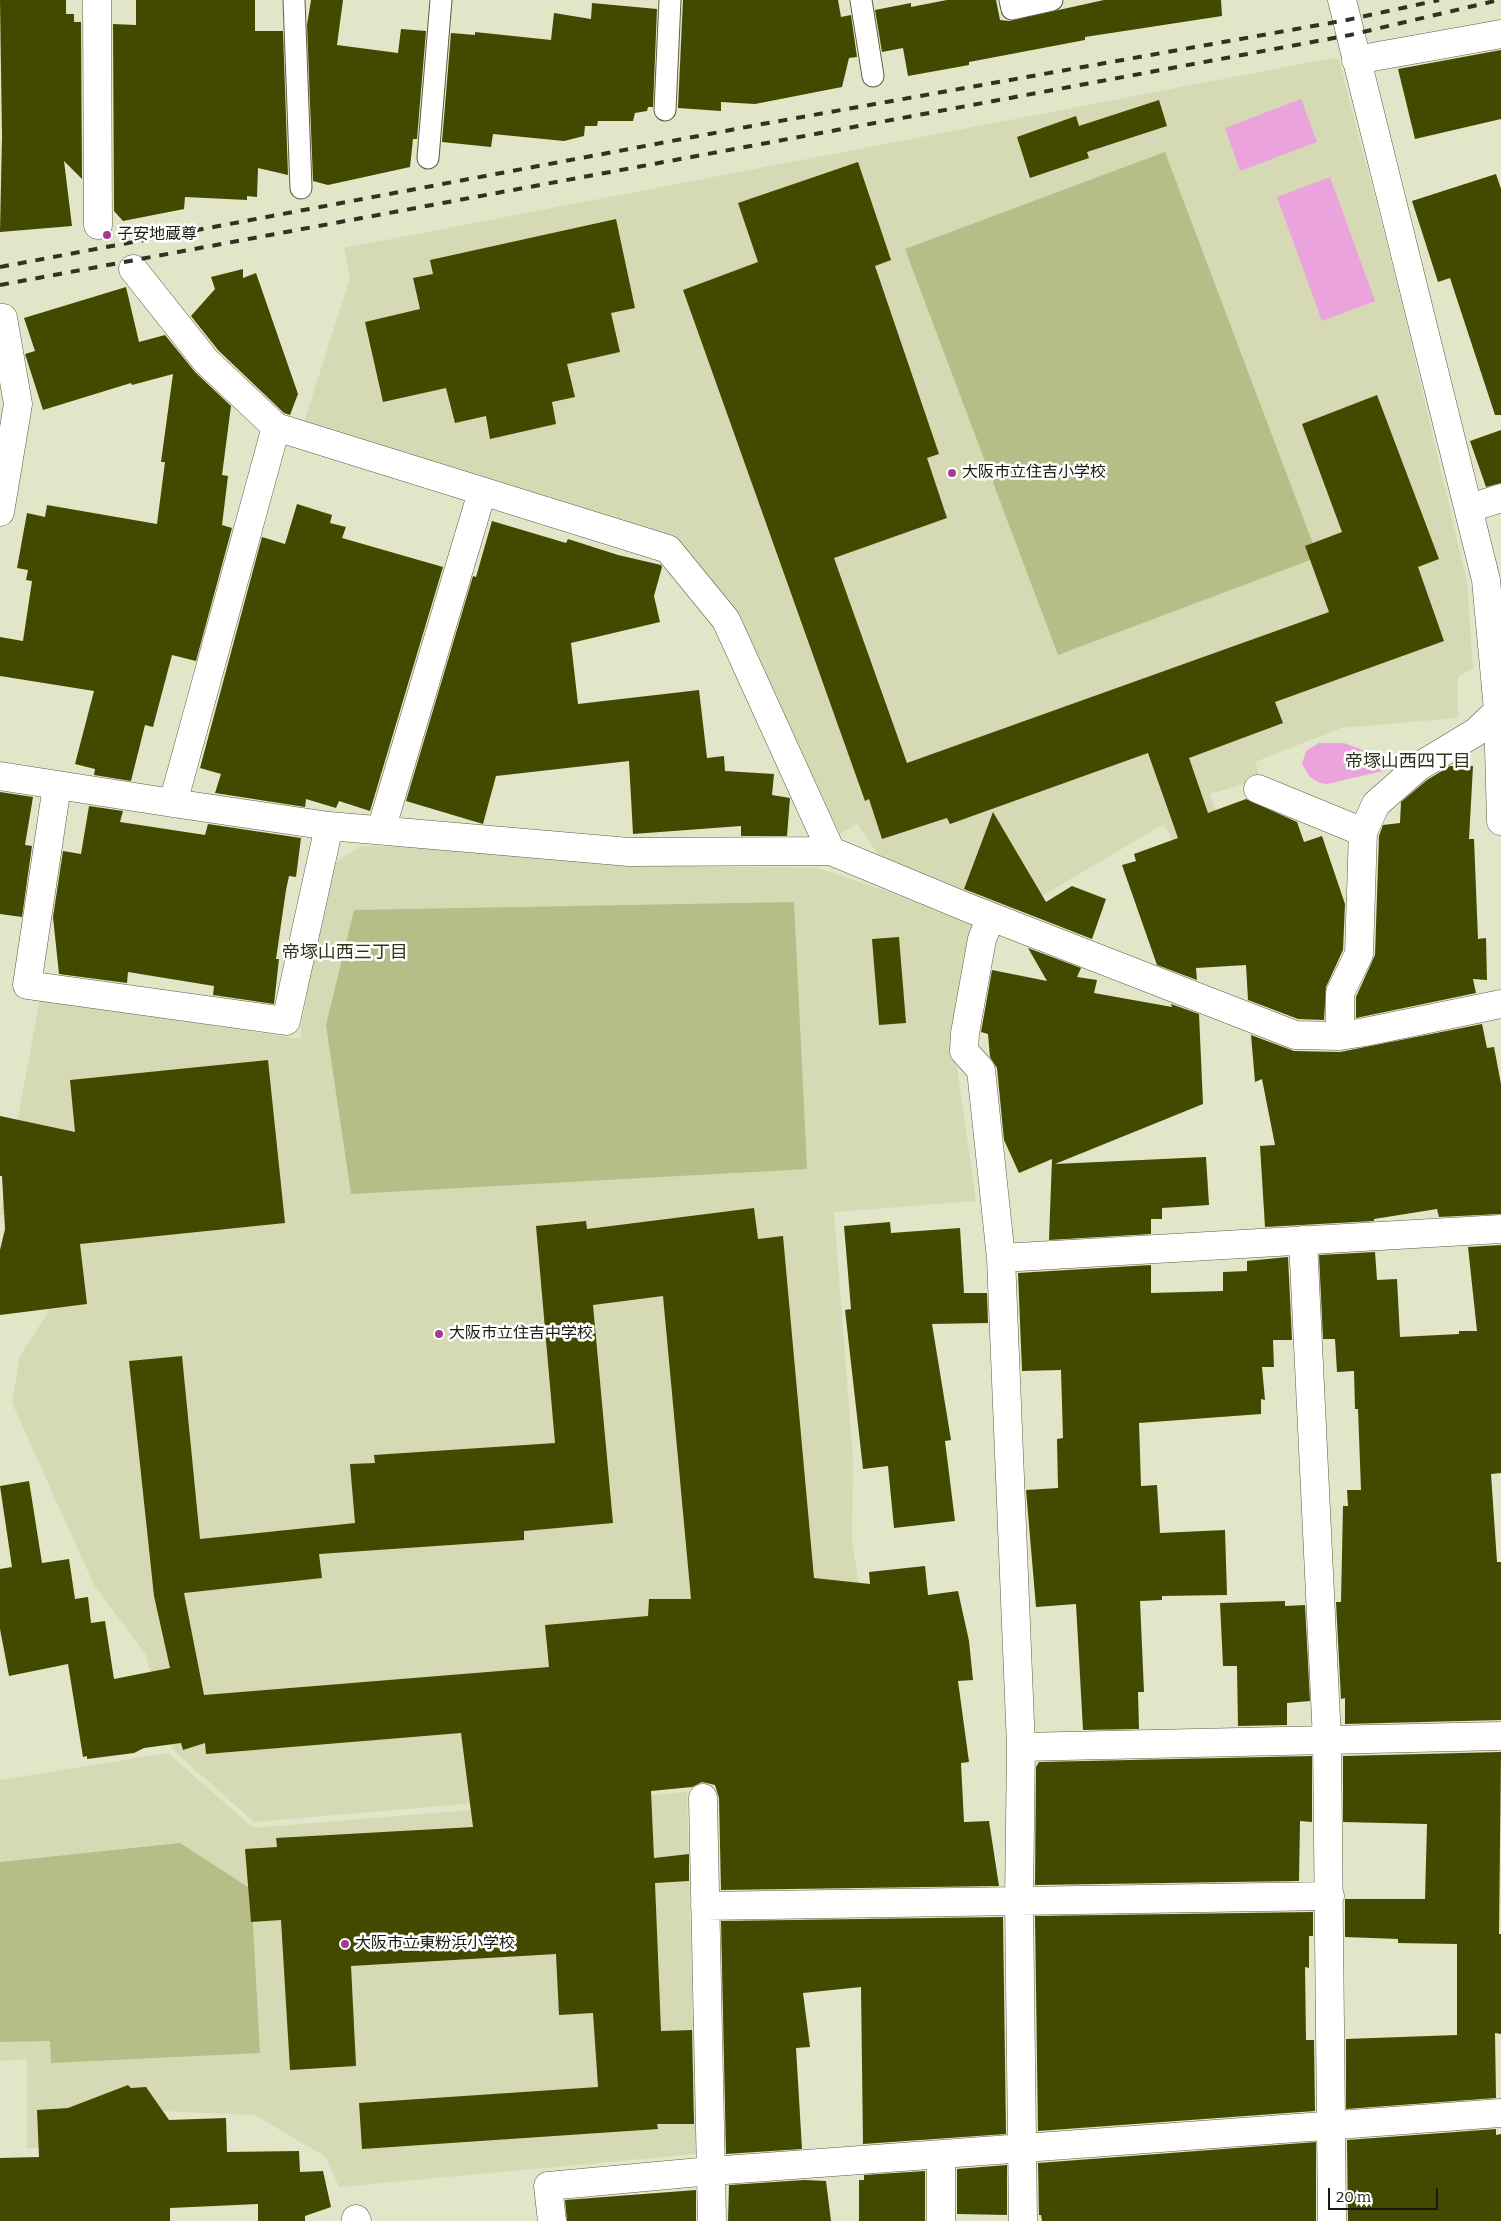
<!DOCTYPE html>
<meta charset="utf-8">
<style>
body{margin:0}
#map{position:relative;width:1501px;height:2221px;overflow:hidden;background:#e1e6c8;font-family:Bitter,serif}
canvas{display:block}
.scale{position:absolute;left:1328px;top:2188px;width:110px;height:22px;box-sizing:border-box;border:2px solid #191a0f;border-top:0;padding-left:6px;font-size:15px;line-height:18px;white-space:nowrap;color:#191a0f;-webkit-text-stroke:4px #fff;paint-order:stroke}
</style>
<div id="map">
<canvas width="1501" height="2221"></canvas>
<div class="scale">20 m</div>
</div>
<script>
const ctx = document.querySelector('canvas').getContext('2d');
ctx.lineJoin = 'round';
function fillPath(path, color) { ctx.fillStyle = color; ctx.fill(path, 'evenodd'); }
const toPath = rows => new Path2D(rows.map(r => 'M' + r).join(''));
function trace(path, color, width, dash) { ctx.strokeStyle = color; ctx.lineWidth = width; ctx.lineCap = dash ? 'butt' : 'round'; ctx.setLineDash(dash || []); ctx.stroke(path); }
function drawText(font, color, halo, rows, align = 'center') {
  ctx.font = font + ' Bitter,"Noto Sans JP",serif'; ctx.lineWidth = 5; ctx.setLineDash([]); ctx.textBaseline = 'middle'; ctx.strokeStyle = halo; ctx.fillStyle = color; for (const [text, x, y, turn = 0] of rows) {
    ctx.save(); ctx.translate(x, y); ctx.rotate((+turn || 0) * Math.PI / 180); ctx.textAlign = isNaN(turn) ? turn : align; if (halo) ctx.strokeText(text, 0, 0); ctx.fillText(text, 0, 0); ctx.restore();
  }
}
const built = toPath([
 [1332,58,1339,60,1400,296,1467,582,1473,668,1458,677,1458,718,1341,728,1255,762,1260,779,1210,794,1221,828,1174,844,1164,824,1013,913,880,857,857,824,840,834,735,610,674,543,304,422,350,278,344,248],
 [361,846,435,848,625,865,818,868,977,922,953,1039,976,1201,834,1212,853,1459,852,1541,889,1768,254,1822,173,1750,145,1653,94,1585,12,1403,20,1356,48,1312,51,1217,0,1215,40,999,301,1039,301,1027,329,867],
 [168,1753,253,1828,687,1792,696,2154,339,2187,326,2157,255,2115,162,2111,96,2147,27,2148,27,2059,0,2061,0,1780]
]);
const green = toPath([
 [1165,152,1318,557,1058,655,905,249],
 [794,902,807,1169,351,1194,326,1025,354,910],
 [180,1843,251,1889,260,2053,51,2063,50,2041,0,2042,0,1862]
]);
const water = toPath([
 [1301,99,1317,142,1240,171,1225,128],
 [1330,177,1375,301,1322,321,1277,197],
 [1319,743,1344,743,1376,755,1387,770,1327,784,1320,783,1310,777,1302,764,1306,751]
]);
const building = toPath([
 [0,0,66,0,66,14,74,14,74,22,81,22,82,179,64,161,72,226,0,232,2,136],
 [136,0,255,0,255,31,283,31,288,175,258,168,257,197,247,196,247,200,185,197,184,209,123,221,114,211,113,24,136,25],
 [311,0,343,0,337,45,398,53,401,29,426,31,417,139,413,139,410,167,328,185,313,181,307,25],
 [683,0,838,0,841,17,851,15,857,57,849,58,842,87,755,104,721,102,721,111,678,108],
 [947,0,996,0,1000,20,1009,21,1104,0,1221,0,1222,16,1085,37,1085,40,969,62,969,65,908,76,903,48,882,52,875,10,911,3,911,7],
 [592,3,657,9,653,107,648,107,647,111,635,113,633,121,598,121,597,126,585,126,584,136,564,141,493,134,491,147,442,142,451,33,475,35,475,32,551,40,554,13,591,19],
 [1501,50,1501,119,1415,139,1398,69],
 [1159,100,1167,126,1087,152,1089,158,1030,178,1017,137,1076,116,1079,126],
 [858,162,891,260,875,266,939,454,927,458,947,518,834,558,907,763,1329,612,1305,546,1342,532,1302,424,1377,395,1439,559,1418,567,1444,641,1275,702,1283,723,1189,758,1208,813,1246,799,1297,822,1304,842,1322,836,1345,904,1343,950,1326,987,1324,1020,1298,1019,1248,1000,1246,965,1196,968,1197,980,1157,965,1122,865,1136,861,1134,854,1178,838,1148,753,950,824,947,818,882,839,869,799,865,801,683,290,758,262,738,203],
 [1496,174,1501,189,1501,415,1495,415,1450,278,1438,282,1412,201],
 [616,219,635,308,611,313,620,352,567,364,575,397,552,402,556,424,490,439,486,416,455,423,446,388,383,402,365,322,420,309,413,278,433,274,430,260],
 [243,269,243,278,256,273,298,394,290,415,284,413,218,350,191,316,215,289,211,277],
 [126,287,139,342,165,335,195,372,231,406,222,475,228,476,222,525,232,528,196,661,172,655,153,727,145,725,131,781,94,775,95,769,75,764,94,691,0,676,0,637,23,641,32,581,26,580,28,570,17,568,27,513,45,517,47,505,157,524,165,462,161,462,173,374,132,385,131,383,43,410,25,354,35,351,24,318],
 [1501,430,1501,483,1486,487,1470,441],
 [297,504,332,515,330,523,346,527,342,538,443,567,370,811,339,801,336,808,306,799,305,807,215,793,221,774,200,768,262,537,285,544],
 [492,521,566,543,568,539,618,555,661,565,662,567,654,596,660,622,571,643,578,704,699,690,707,758,724,756,725,771,774,774,772,795,790,798,787,836,741,836,741,826,633,834,629,761,496,776,483,824,406,801,473,576,476,577],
 [1450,766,1473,766,1469,839,1474,839,1478,939,1486,938,1487,980,1473,979,1476,993,1356,1018,1356,997,1375,955,1379,836,1383,825,1400,823,1401,802,1427,780],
 [0,792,33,797,25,845,32,846,22,917,0,914],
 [89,806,123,811,120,822,205,835,208,824,301,838,296,877,289,876,286,890,276,959,279,959,274,1004,213,995,214,986,128,972,127,983,59,974,53,917,63,851,81,854],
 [993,812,1046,902,1072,886,1106,899,1092,939,964,889],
 [899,937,906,1023,879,1025,872,939],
 [1028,948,1081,968,1077,977,1097,980,1094,993,1172,1007,1171,1004,1199,1014,1203,1104,1055,1164,1206,1157,1209,1205,1162,1208,1162,1219,1151,1219,1151,1234,1049,1240,1052,1159,1019,1173,1004,1140,997,1068,990,1057,988,1034,981,1032,992,970,1047,981],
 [1482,1024,1487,1048,1494,1047,1501,1084,1501,1214,1439,1217,1437,1209,1374,1219,1374,1221,1265,1227,1260,1146,1275,1145,1262,1079,1255,1082,1251,1035,1294,1051,1340,1052],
 [268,1060,285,1223,80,1244,87,1304,0,1315,0,1250,5,1229,2,1176,0,1176,0,1116,75,1132,70,1080],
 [754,1208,758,1239,783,1236,814,1578,870,1584,869,1572,925,1566,928,1595,958,1591,969,1641,973,1680,958,1681,969,1762,961,1763,964,1822,989,1821,999,1886,721,1890,719,1798,715,1785,702,1782,692,1787,651,1791,654,1858,689,1854,689,1881,655,1883,661,2031,692,2030,694,2124,657,2124,658,2129,362,2149,359,2103,598,2087,593,2013,559,2015,556,1954,351,1966,356,2066,290,2070,281,1920,251,1922,245,1849,277,1847,276,1838,473,1827,461,1733,206,1754,205,1743,183,1750,181,1743,144,1748,134,1753,87,1759,87,1756,83,1757,68,1664,9,1676,0,1629,0,1569,12,1567,0,1486,29,1481,42,1563,69,1559,75,1599,88,1597,91,1623,105,1621,114,1679,170,1668,154,1596,129,1361,182,1356,200,1539,355,1523,350,1464,375,1463,374,1455,555,1443,536,1226,586,1221,587,1229],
 [663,1296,691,1599,649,1599,648,1616,545,1625,549,1667,204,1695,184,1593,322,1578,319,1554,524,1540,524,1531,613,1523,593,1305],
 [890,1222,891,1233,960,1228,964,1293,987,1293,988,1323,932,1324,951,1440,945,1441,955,1521,894,1528,888,1466,863,1469,845,1310,851,1309,844,1226],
 [1501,1245,1501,1473,1491,1474,1497,1562,1501,1562,1501,1720,1345,1724,1345,1698,1341,1699,1336,1602,1341,1602,1343,1506,1348,1506,1347,1490,1361,1490,1358,1409,1355,1409,1354,1371,1337,1372,1335,1339,1323,1339,1319,1255,1375,1252,1377,1280,1397,1279,1400,1337,1459,1334,1459,1331,1477,1331,1468,1247],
 [1288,1257,1292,1340,1273,1340,1274,1367,1262,1367,1265,1400,1261,1399,1261,1414,1139,1423,1141,1486,1157,1485,1160,1533,1225,1530,1227,1595,1162,1596,1162,1600,1140,1601,1144,1692,1138,1692,1139,1729,1083,1730,1076,1604,1036,1607,1026,1490,1058,1488,1057,1439,1063,1438,1061,1370,1022,1371,1018,1273,1151,1265,1151,1293,1223,1291,1223,1272,1247,1271,1247,1261],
 [1285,1601,1285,1606,1305,1605,1310,1701,1287,1703,1287,1725,1238,1726,1237,1666,1223,1666,1220,1603],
 [1501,1752,1499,1934,1501,1934,1501,2034,1495,2033,1496,2098,1346,2109,1346,2039,1457,2035,1457,1944,1398,1943,1398,1939,1345,1937,1345,1899,1425,1899,1427,1824,1343,1822,1343,1756],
 [1312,1756,1312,1822,1300,1821,1299,1881,1035,1885,1036,1767,1039,1762],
 [1313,1912,1313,1936,1309,1936,1309,1968,1305,1967,1306,2040,1314,2040,1315,2111,1038,2131,1035,1916],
 [1003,1917,1006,2134,863,2144,861,1987,803,1993,810,2047,796,2048,802,2149,726,2154,721,1921],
 [128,2085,131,2088,146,2087,169,2120,226,2118,227,2152,299,2151,300,2172,323,2171,331,2207,305,2216,305,2221,258,2221,258,2204,170,2208,170,2221,0,2221,0,2158,39,2157,37,2110,68,2108],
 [1496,2129,1496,2135,1501,2134,1501,2221,1348,2221,1347,2140],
 [1316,2142,1316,2221,1042,2221,1041,2215,1039,2215,1038,2163],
 [1007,2165,1007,2215,957,2214,957,2169],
 [925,2171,925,2221,859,2221,859,2180,864,2180,864,2175],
 [804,2180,826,2181,831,2221,728,2221,729,2185],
 [696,2190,696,2221,567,2221,565,2200]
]);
const service = toPath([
 [294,0,301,188],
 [861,0,873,76],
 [1010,0,1012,9,1052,0],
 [665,110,670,0],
 [428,158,441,0]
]);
const minor = toPath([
 [97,0,98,225],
 [1342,0,1486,580,1498,710,1501,821],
 [1356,60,1501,34],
 [133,269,206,361,276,427,668,549,726,620,831,851,971,909,1295,1035,1340,1036,1365,1032,1501,1004],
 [0,318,3,318,18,404,0,512],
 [1470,508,1501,498],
 [0,776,173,803,276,427],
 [57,786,27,985,286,1021,329,826],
 [1258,789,1363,832],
 [173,803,329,826,629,852,831,851],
 [381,830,482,492],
 [991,917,982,939,965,1033,964,1051,981,1070,1001,1258,1021,1747,1019,1901,1023,2221],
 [1340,1036,1340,993,1359,954,1363,832,1376,804,1418,767,1476,732,1501,708],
 [1303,1240,1327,1740,1332,2221],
 [1001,1258,1501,1229],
 [1021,1747,1501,1736],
 [703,1798,712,2221],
 [705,1906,1330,1896],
 [356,2219,357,2221],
 [552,2221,548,2186,711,2171,1501,2113],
 [941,2221,941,2156]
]);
const rail = toPath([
 [0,267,757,125,1347,20,1439,0],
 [0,285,1350,35,1499,0]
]);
const markers = [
 [107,235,5,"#a53897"],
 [952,473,5,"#a53897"],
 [439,1334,5,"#a53897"],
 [345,1944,5,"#a53897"]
];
const poiNames = [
 ["子安地蔵尊",117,235],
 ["大阪市立住吉小学校",962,473],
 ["大阪市立住吉中学校",449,1334],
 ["大阪市立東粉浜小学校",355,1944]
];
const neighbourhoodNames = [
 ["帝塚山西四丁目",1408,762],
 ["帝塚山西三丁目",345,953]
];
fillPath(built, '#d5dab4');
fillPath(green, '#b6bd87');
fillPath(water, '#eaa3dd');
fillPath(building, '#444900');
trace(service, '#5b5e44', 23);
trace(minor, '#5b5e44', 29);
trace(service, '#fff', 21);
trace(minor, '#fff', 28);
trace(rail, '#313225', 4, [9, 9]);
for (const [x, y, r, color] of markers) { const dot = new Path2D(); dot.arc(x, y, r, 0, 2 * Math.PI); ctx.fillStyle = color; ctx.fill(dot); trace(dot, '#fff', 2); }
drawText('16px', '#191a0f', '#fff', poiNames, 'left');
drawText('18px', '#32351d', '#fff', neighbourhoodNames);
</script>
